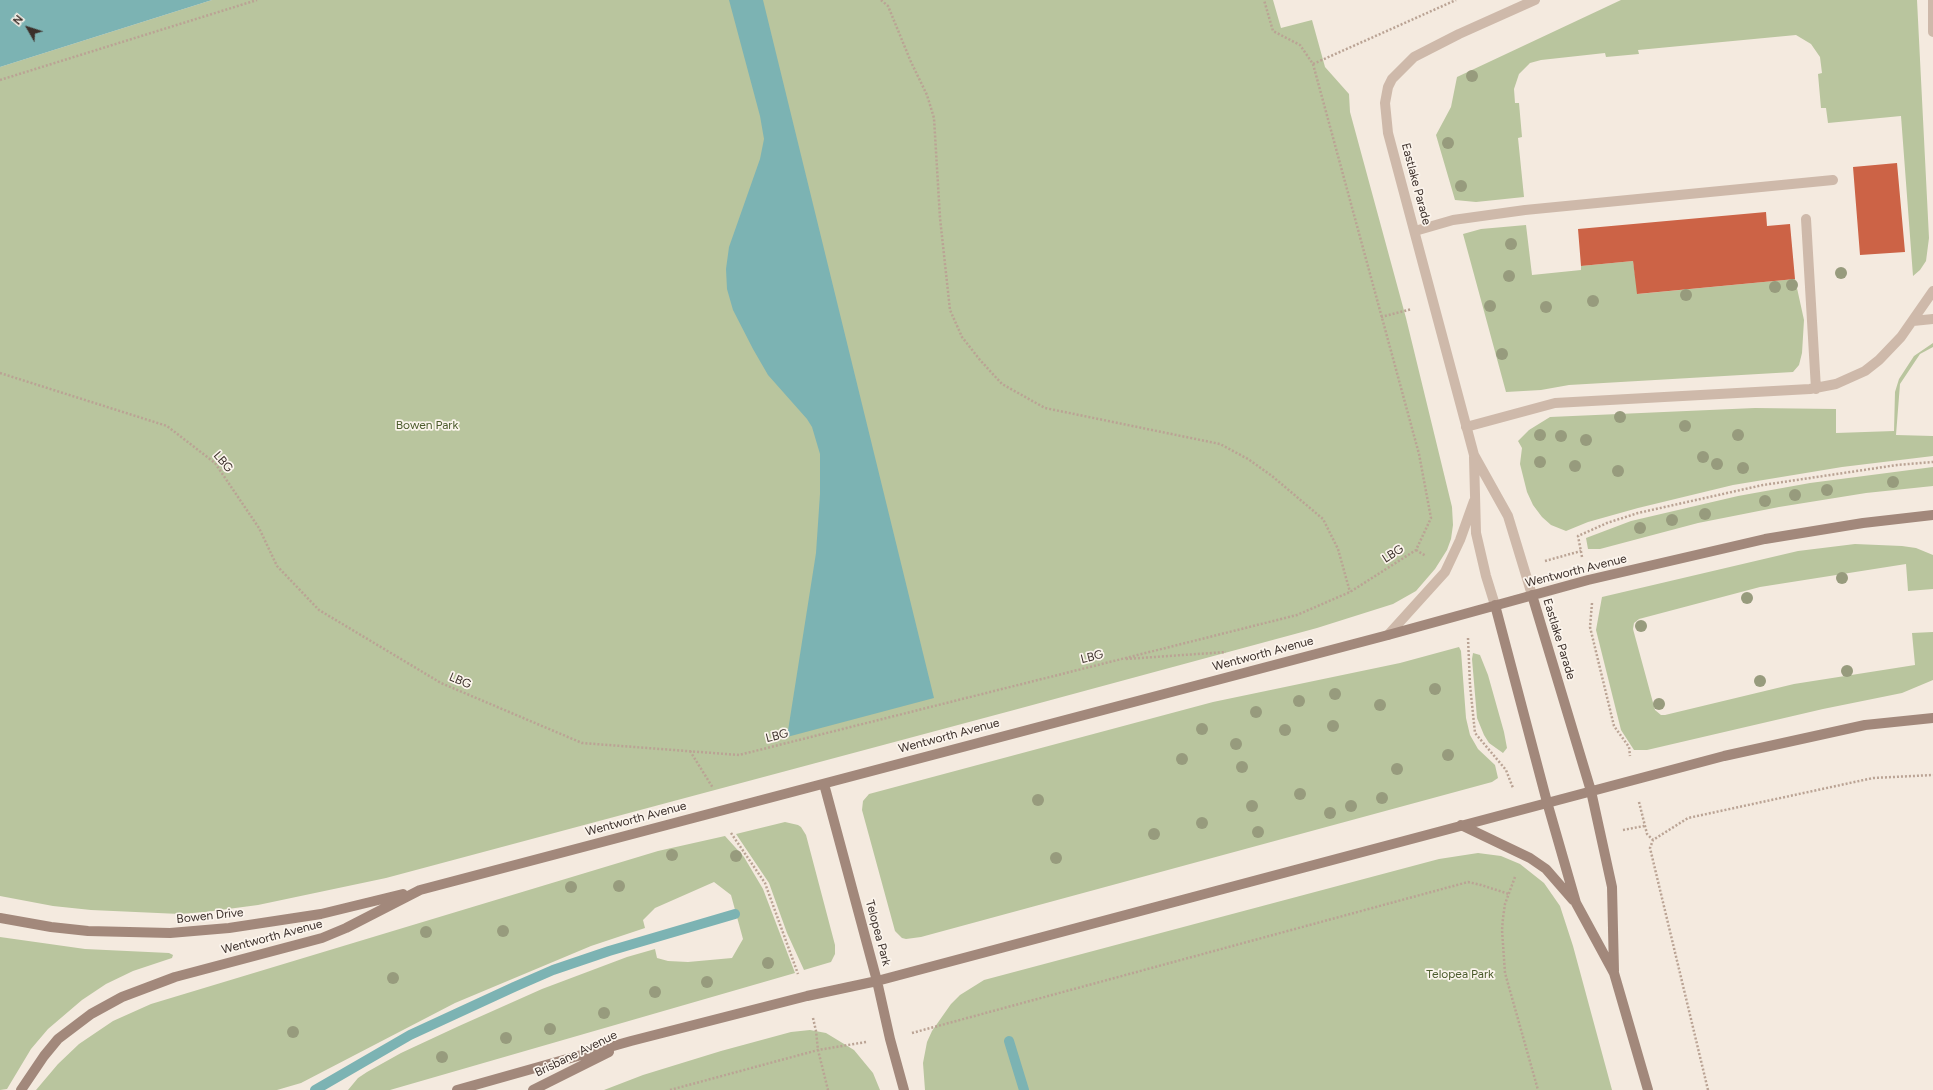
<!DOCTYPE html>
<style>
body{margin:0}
#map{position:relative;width:1933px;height:1090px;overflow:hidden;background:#f4eadf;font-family:Figtree,sans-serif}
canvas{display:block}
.north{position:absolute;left:8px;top:8px;width:40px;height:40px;-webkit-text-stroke:3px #fbf4ec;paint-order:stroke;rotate:309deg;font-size:11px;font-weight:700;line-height:16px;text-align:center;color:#3b2f2a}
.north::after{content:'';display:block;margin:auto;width:14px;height:18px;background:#3b2f2a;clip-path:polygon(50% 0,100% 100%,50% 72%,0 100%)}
</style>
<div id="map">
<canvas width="1933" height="1090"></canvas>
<div class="north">N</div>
</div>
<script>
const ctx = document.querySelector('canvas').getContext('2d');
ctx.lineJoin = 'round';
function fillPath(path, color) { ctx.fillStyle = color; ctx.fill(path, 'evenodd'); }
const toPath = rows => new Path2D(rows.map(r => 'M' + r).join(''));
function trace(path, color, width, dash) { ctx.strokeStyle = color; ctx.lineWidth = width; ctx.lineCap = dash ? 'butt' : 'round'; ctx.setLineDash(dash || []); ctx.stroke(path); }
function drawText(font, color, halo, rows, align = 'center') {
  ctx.font = font + ' Figtree,sans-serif'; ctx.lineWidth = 3.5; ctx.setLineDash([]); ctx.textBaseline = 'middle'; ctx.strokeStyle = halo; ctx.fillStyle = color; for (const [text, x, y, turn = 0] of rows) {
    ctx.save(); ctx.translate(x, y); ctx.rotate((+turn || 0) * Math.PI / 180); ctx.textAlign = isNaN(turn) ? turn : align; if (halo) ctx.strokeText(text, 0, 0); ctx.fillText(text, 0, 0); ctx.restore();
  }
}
const green = toPath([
 [212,0,1273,0,1281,28,1312,20,1325,67,1349,94,1350,112,1406,318,1452,507,1453,525,1451,539,1447,550,1435,569,1416,591,1393,604,1317,628,1014,710,386,878,258,905,205,912,180,914,91,910,53,906,0,896,0,67],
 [1621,0,1917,0,1929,238,1926,261,1920,270,1913,276,1901,116,1828,123,1826,108,1821,108,1818,74,1822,73,1820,57,1811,44,1796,35,1638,50,1639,54,1606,57,1605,53,1541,60,1530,63,1519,74,1514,89,1515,103,1519,103,1522,137,1518,138,1524,197,1476,202,1455,200,1436,135,1451,107,1457,77],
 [1526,225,1532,275,1581,270,1581,266,1633,261,1638,294,1795,279,1804,320,1802,353,1799,365,1793,372,1569,385,1541,390,1506,392,1463,234,1481,229],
 [1933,343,1933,347,1920,354,1900,384,1896,435,1933,436,1933,456,1842,467,1733,485,1638,508,1588,522,1566,531,1551,525,1542,517,1533,505,1527,492,1520,464,1522,448,1518,441,1529,430,1550,417,1755,408,1836,409,1836,433,1894,431,1895,392,1899,379,1914,356],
 [1933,467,1933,486,1866,493,1779,507,1698,523,1600,549,1588,549,1586,538,1631,521,1738,496,1810,483],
 [1855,544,1902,546,1916,548,1933,555,1933,589,1908,591,1906,564,1760,587,1639,619,1634,623,1633,629,1655,710,1661,715,1665,715,1794,684,1915,665,1912,633,1933,632,1933,680,1902,693,1823,709,1647,750,1634,750,1621,730,1596,630,1602,597,1798,551],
 [1459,647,1461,651,1466,718,1470,735,1478,749,1495,765,1498,778,1492,782,921,937,906,939,902,938,895,931,862,810,863,801,869,794,1213,702,1400,663],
 [1473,653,1480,655,1488,675,1504,732,1507,748,1503,753,1489,743,1484,735,1477,718,1472,659],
 [785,822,798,825,801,827,806,835,835,945,835,954,831,962,804,970,787,933,769,883,736,834],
 [725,836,744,857,763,889,795,973,390,1090,348,1090,358,1078,367,1072,401,1053,459,1026,542,989,627,957,655,949,657,958,668,961,688,962,732,958,743,939,731,895,714,882,655,908,643,920,645,928,591,946,455,1003,301,1083,277,1090,36,1090,58,1064,79,1044,113,1021,151,1004,658,851],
 [1478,853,1501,856,1520,864,1544,883,1560,906,1573,946,1612,1090,925,1090,923,1063,927,1042,932,1031,951,1004,960,995,984,980,1439,859],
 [0,937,85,949,169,953,173,955,172,958,133,971,106,984,82,1000,48,1029,31,1049,7,1089,0,1090],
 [810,1030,826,1033,854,1050,873,1073,880,1090,604,1090,643,1075,721,1051,791,1032]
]);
const water = toPath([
 [0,0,212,0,0,67],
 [729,0,763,0,934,698,787,737,816,553,820,494,820,454,812,427,807,419,768,375,753,349,733,310,727,289,726,269,729,247,760,159,764,139,760,116]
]);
const stream = toPath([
 [1009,1041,1024,1090],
 [315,1090,410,1035,514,987,553,970,609,951,735,914]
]);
const building = toPath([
 [1897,163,1905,252,1860,255,1853,167],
 [1766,212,1767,226,1790,224,1795,279,1637,294,1633,261,1581,266,1578,229]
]);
const path = toPath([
 [881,0,888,6,911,62,927,95,934,118,940,218,950,310,962,337,980,360,1002,384,1045,408,1220,444,1248,459,1272,476,1323,519,1338,549,1350,592],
 [1313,64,1456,0],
 [0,80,257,0],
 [1381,317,1412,309],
 [0,373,167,426,215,463,259,528,277,566,319,610,441,683,582,743,739,755,1297,615,1350,592,1416,550,1431,518,1419,454,1313,64,1300,45,1273,31,1264,0],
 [1416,550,1426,556],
 [1582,557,1578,536,1607,523,1638,513,1763,485,1897,465,1933,462],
 [1545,561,1581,551],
 [1592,603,1590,627,1614,726,1629,747,1630,756],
 [1468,638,1470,685,1475,733,1506,770,1513,788],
 [1126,659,1226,652],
 [690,751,713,788],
 [1639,802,1647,834,1653,840],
 [1623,830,1644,826],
 [731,833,765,883,798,974],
 [1515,877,1505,904,1503,918,1502,930,1505,973,1538,1090],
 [813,1018,816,1031,818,1050,828,1090],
 [912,1033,1468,882,1481,885,1509,894],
 [670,1090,818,1050,866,1042],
 [1708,1090,1650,848,1653,840,1688,818,1873,778,1933,775]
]);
const lane = toPath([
 [1933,0,1933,32],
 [1806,219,1816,389],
 [1415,231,1453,220,1525,210,1833,180],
 [1913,321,1933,319],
 [1466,427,1555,403,1810,389,1836,384,1865,371,1879,360,1901,337,1933,291]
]);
const street = toPath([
 [1474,457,1476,533,1486,576,1495,605],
 [1532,595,1508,516,1474,455,1388,133,1385,103,1388,87,1392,79,1414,57,1459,34,1535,0],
 [1388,635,1445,572,1460,540,1474,501]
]);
const secondary = toPath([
 [1532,595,1591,791,1612,887,1614,971],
 [1495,605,1547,802,1576,903,1614,973,1648,1090],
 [824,784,877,981,890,1039,904,1090],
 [1461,825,1530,858,1546,869,1573,900],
 [0,918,51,927,88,931,170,933,229,928,321,914,403,894],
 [21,1090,44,1056,58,1039,91,1014,122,997,175,977,322,938,346,928,420,890,1388,635,1588,580,1765,539,1863,523,1933,515],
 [457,1090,631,1041,807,996,877,981,1724,756,1865,725,1933,718],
 [533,1090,609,1052]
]);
const trees = [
 [1472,76],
 [1448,143],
 [1461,186],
 [1511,244],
 [1841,273],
 [1509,276],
 [1792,285],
 [1775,287],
 [1686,295],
 [1593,301],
 [1490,306],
 [1546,307],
 [1502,354],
 [1620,417],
 [1685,426],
 [1540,435],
 [1738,435],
 [1561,436],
 [1586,440],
 [1703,457],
 [1540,462],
 [1717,464],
 [1575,466],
 [1743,468],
 [1618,471],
 [1893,482],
 [1827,490],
 [1795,495],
 [1765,501],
 [1705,514],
 [1672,520],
 [1640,528],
 [1842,578],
 [1747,598],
 [1641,626],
 [1847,671],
 [1760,681],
 [1435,689],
 [1335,694],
 [1299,701],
 [1659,704],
 [1380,705],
 [1256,712],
 [1333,726],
 [1202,729],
 [1285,730],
 [1236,744],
 [1448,755],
 [1182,759],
 [1242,767],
 [1397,769],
 [1300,794],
 [1382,798],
 [1038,800],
 [1252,806],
 [1351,806],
 [1330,813],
 [1202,823],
 [1258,832],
 [1154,834],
 [672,855],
 [736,856],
 [1056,858],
 [619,886],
 [571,887],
 [503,931],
 [426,932],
 [768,963],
 [393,978],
 [707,982],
 [655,992],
 [604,1013],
 [550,1029],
 [293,1032],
 [506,1038],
 [442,1057]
];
const streetNames = [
 ["Eastlake Parade",1416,184,75],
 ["LBG",223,462,49],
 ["LBG",1393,554,-33],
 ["Wentworth Avenue",1576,571,-14],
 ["Eastlake Parade",1559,639,73],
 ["Wentworth Avenue",1263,654,-15],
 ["LBG",1092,657,-14],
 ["LBG",460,681,23],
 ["LBG",777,736,-14],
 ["Wentworth Avenue",949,736,-15],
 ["Wentworth Avenue",636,819,-15],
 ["Bowen Drive",210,916,-6],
 ["Telopea Park",878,933,75],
 ["Wentworth Avenue",272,937,-15],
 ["Brisbane Avenue",576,1054,-26]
];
const parkNames = [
 ["Bowen Park",427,425],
 ["Telopea Park",1460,974]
];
fillPath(green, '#b9c59e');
fillPath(water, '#7cb3b3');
trace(stream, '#7cb3b3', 10);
fillPath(building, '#cc6346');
trace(path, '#baa394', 2.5, [2, 2]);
trace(lane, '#ceb9aa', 10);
trace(street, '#ceb9aa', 10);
trace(secondary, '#a2887b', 10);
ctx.fillStyle = '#979b7d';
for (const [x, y] of trees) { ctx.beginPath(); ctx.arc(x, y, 6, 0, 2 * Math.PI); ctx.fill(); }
drawText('12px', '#3b2f2a', '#fbf4ec', streetNames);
drawText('12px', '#4b5b2c', '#fbf4ec', parkNames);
</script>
